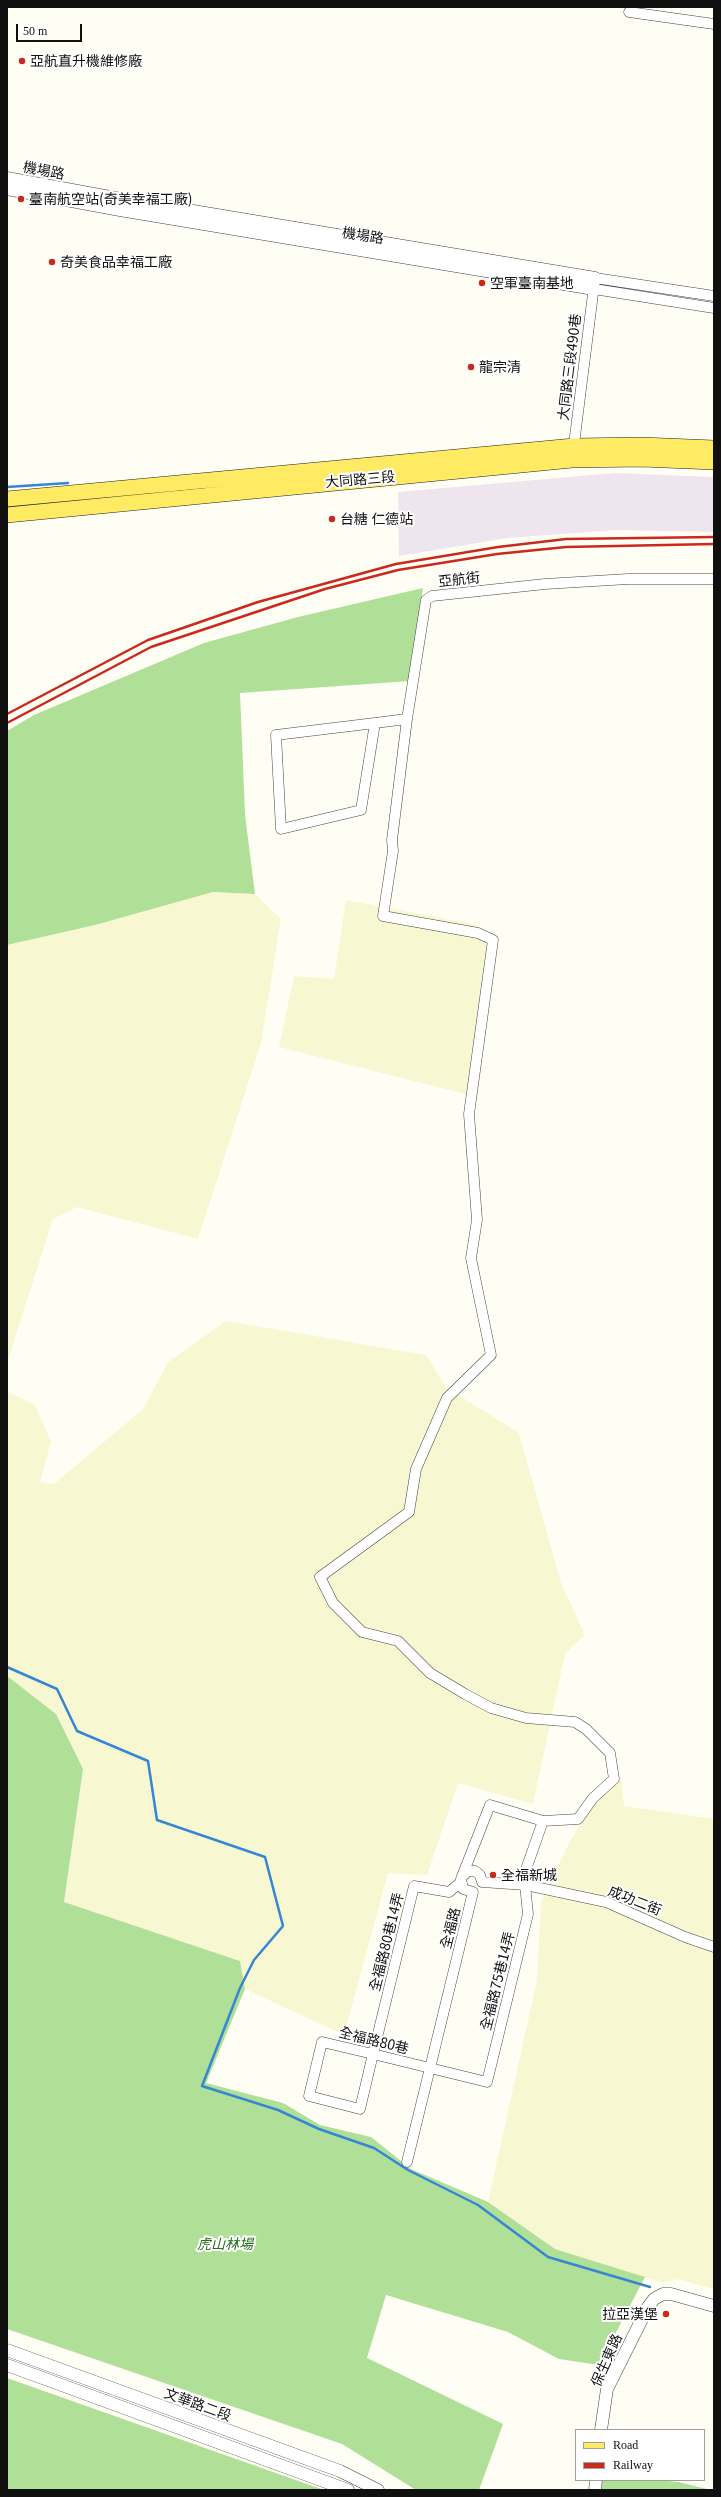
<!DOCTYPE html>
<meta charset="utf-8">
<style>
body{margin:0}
#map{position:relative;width:721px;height:2497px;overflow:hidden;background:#fffef4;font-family:Georgia,serif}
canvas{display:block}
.frame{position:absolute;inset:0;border:8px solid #101010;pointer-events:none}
.legend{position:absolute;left:575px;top:2429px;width:130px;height:52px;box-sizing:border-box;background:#fff;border:1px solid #9f9f9f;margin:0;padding:5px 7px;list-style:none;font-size:12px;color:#101010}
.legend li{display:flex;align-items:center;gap:8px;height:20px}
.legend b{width:20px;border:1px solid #9f9f9f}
.scale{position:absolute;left:16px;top:24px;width:66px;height:18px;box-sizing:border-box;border:2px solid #101010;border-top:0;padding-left:5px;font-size:12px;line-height:14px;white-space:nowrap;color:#101010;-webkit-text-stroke:3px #fff;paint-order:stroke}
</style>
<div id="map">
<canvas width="721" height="2497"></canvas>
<div class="frame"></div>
<ul class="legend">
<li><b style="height:5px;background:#ffea64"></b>Road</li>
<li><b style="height:5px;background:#cb281e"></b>Railway</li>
</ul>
<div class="scale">50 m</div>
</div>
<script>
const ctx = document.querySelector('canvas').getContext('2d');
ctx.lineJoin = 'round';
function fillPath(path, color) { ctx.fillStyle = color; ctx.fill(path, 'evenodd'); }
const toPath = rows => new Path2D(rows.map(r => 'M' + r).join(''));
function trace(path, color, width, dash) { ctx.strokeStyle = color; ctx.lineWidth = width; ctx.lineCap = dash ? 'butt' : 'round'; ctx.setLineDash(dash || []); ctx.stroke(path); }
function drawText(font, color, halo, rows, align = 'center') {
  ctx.font = font + ' Georgia,"Noto Sans TC",serif'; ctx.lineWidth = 4; ctx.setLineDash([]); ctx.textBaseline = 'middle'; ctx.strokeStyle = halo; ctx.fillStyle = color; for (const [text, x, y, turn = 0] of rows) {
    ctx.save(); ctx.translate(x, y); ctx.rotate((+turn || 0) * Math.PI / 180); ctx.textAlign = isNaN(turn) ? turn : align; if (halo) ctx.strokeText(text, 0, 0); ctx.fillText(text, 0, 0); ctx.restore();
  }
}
const industrial = toPath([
 [615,473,714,477,714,532,616,530,508,538,399,556,398,492]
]);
const farmland = toPath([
 [213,892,255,894,281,919,261,1043,198,1239,77,1207,53,1219,7,1363,7,945,96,925],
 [346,900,474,924,494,936,473,1096,279,1047,294,976,334,979],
 [226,1321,426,1355,446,1387,519,1433,561,1583,585,1635,565,1654,533,1804,458,1783,427,1875,388,1873,344,2035,245,1989,240,1961,64,1902,83,1769,7,1676,7,1391,35,1405,51,1441,40,1482,54,1484,143,1409,168,1362],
 [621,1777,624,1806,714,1819,714,2289,677,2279,664,2283,555,2249,488,2202,537,1980,541,1902,569,1843,594,1802]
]);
const forest = toPath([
 [423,588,410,681,240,693,245,815,255,894,213,892,95,925,7,945,7,731,34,715,204,643,298,617],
 [7,1676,56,1714,83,1769,64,1902,240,1961,245,1989,206,2083,283,2103,320,2125,371,2137,411,2169,488,2202,555,2249,645,2277,599,2365,559,2359,508,2332,386,2295,367,2358,503,2424,479,2490,416,2490,342,2444,7,2329],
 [7,2378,324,2490,325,2490,7,2490],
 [602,2480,657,2480,679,2482,711,2490,599,2490]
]);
const stream = toPath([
 [7,487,68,483],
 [7,1667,57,1689,77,1731,148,1761,157,1820,265,1857,283,1926,254,1960,240,1988,202,2086,278,2110,319,2129,374,2148,408,2170,478,2205,548,2257,650,2287]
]);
const minor = toPath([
 [629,12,714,24],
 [594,289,714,308],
 [573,452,595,278,714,296],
 [375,723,361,810,281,829,276,735,375,723,407,719],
 [462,1877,468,1871,475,1871,480,1875,482,1882,526,1885,606,1902,685,1937,714,1947],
 [461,1882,449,1892,414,1886,373,2054,360,2109,309,2096,322,2042,373,2054,487,2082,528,1914,524,1875,543,1821],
 [407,2162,473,1892,463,1889,461,1879,490,1805,543,1821,578,1819,593,1798,614,1779,610,1753,586,1729,575,1722,526,1718,491,1708,465,1694,430,1673,398,1641,362,1632,333,1603,320,1577,409,1512,416,1469,447,1398,491,1355,471,1258,477,1220,469,1114,493,940,478,933,383,916,393,851,392,840,407,719,426,600,432,596,545,584,628,579,714,579]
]);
const tertiary = toPath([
 [7,178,121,199,595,278],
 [7,189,120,210,594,289],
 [7,2350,340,2471,378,2490],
 [7,2365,348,2490],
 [601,2430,607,2389,648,2307,654,2299,663,2294,671,2294,714,2306],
 [595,2490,596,2480]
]);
const primary = toPath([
 [7,499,574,446,642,445,714,448],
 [7,515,572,460,641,459,714,462]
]);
const rail = toPath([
 [7,714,148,640,258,602,396,564,498,547,566,539,714,537],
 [7,723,151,647,325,589,398,570,497,554,566,547,714,544]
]);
const markers = [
 [22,61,4,"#cb281e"],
 [21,199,4,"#cb281e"],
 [52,262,4,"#cb281e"],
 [482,283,4,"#cb281e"],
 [471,367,4,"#cb281e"],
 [332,519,4,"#cb281e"],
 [493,1875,4,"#cb281e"],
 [666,2314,4,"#cb281e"]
];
const poiNames = [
 ["亞航直升機維修廠",30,61],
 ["臺南航空站(奇美幸福工廠)",29,199],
 ["奇美食品幸福工廠",60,262],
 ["空軍臺南基地",490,283],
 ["龍宗清",479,367],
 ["台糖 仁德站",340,519],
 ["全福新城",501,1875],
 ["拉亞漢堡",658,2314,"right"]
];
const streetNames = [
 ["機場路",44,170,11],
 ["機場路",363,235,9],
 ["大同路三段490巷",569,367,-83],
 ["大同路三段",360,479,-5],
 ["亞航街",459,579,-6],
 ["成功二街",635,1900,22],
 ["全福路",450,1928,-76],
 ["全福路80巷14弄",386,1942,-76],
 ["全福路75巷14弄",497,1981,-76],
 ["全福路80巷",374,2040,14],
 ["保生東路",606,2360,-66],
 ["文華路二段",198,2404,20]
];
const parkNames = [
 ["虎山林場",225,2244]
];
fillPath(industrial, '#efe5ef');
fillPath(farmland, '#f7f8d1');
fillPath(forest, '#b0df98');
trace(stream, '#3686d6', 2.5);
trace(minor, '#434343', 11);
trace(tertiary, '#434343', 13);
trace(primary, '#212121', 16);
trace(minor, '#fff', 10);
trace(tertiary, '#fff', 12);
trace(primary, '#ffea64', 15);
trace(rail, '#cb281e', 2.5);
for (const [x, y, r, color] of markers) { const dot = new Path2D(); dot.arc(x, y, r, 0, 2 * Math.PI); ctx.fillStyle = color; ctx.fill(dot); trace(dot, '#fff', 1.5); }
drawText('14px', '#101010', '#fff', poiNames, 'left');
drawText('14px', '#101010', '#fff', streetNames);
drawText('italic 14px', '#236e1b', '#fff', parkNames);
</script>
